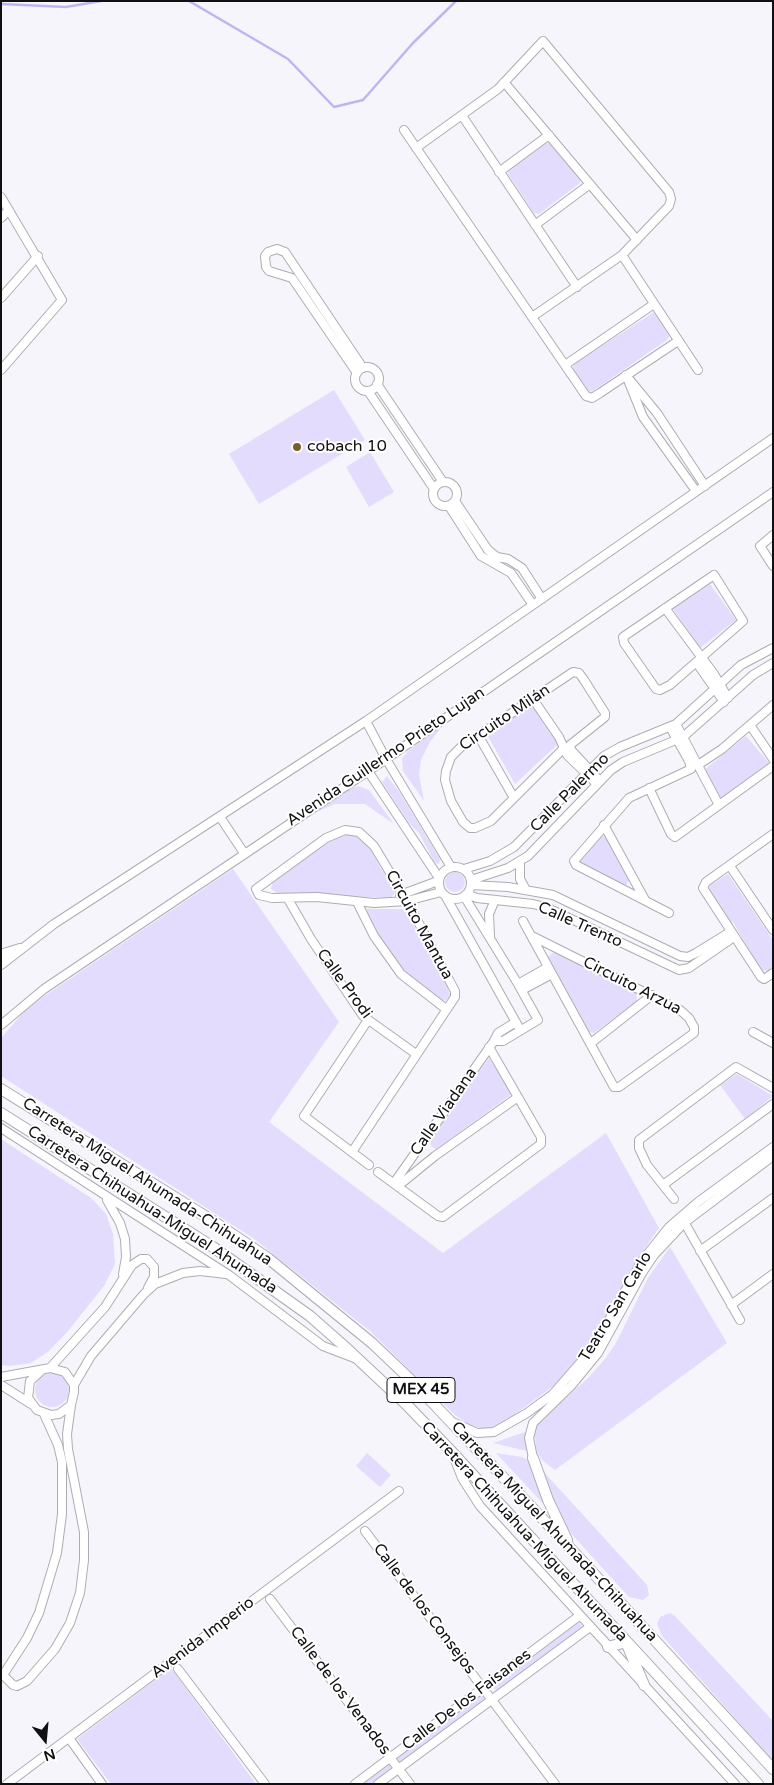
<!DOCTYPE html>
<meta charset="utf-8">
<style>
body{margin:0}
#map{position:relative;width:774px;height:1785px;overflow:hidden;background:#f6f5fc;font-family:"Varela Round",sans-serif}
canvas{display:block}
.frame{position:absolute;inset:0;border:2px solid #100f11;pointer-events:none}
.north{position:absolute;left:20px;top:1715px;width:50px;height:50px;-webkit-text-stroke:4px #fff;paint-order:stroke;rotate:163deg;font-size:14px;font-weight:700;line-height:20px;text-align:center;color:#100f11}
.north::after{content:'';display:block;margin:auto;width:18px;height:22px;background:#100f11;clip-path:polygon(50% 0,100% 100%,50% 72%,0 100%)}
</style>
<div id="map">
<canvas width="774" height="1785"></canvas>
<div class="frame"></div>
<div class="north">N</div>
</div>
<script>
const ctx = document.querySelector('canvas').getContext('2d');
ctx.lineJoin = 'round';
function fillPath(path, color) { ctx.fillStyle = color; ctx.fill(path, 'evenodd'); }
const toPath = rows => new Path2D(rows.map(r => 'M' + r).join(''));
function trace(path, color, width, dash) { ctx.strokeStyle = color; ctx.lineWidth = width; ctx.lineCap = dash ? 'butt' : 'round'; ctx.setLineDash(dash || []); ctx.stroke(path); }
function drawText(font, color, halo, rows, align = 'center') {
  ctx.font = font + ' "Varela Round",sans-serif'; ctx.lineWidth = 4; ctx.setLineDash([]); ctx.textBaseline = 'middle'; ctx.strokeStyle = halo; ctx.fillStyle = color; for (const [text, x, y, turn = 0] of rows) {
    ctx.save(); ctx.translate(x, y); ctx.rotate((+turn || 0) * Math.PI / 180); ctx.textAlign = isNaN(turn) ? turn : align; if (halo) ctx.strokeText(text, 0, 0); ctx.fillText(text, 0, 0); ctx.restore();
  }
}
const green = toPath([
 [549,143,580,179,580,183,539,214,534,213,508,174,509,170,543,144],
 [654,312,668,332,669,337,667,340,593,391,588,392,573,370,574,364],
 [334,390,365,440,259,504,229,454],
 [370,452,394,492,369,507,346,467],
 [710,584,736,620,700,648,673,609],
 [533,704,558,744,515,784,486,733],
 [443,725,430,742,421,760,419,775,424,801,403,771,402,758,408,751],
 [746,736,770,764,721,799,704,770],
 [387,776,400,793,440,859,439,864,435,863,419,833,409,823,382,782],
 [358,786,369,790,394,824,365,804,335,804,317,812,343,791],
 [353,834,364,839,369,847,395,893,391,898,277,893,271,889,273,880,320,848,339,836],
 [601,836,607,837,630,879,625,886,581,864,580,859],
 [233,869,339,1022,269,1122,443,1253,606,1133,659,1228,632,1267,609,1314,580,1359,559,1382,503,1423,489,1429,471,1426,455,1415,371,1332,253,1238,1,1076,1,1038,28,1007],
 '445 882a10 10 0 1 1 20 0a10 10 0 1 1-20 0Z',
 [728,874,773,940,773,968,770,970,761,971,733,922,726,923,709,891,710,885],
 [367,909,404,909,447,983,450,996,446,1000,440,1001,403,972,365,914],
 [554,952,636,992,637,1001,594,1033,589,1032,548,957],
 [489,1058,512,1094,436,1149,431,1146,430,1139],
 [737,1074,773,1096,745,1119,720,1085],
 [1,1139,91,1198,106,1214,113,1234,115,1264,104,1286,68,1331,49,1351,31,1363,10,1366,1,1365],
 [670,1247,727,1343,555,1470,543,1461,537,1452,534,1432,537,1424,589,1377,605,1359,616,1343,648,1278],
 '35 1390a17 17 0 1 1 34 0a17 17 0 1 1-34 0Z',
 [525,1432,527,1451,493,1443],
 [367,1453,391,1475,380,1487,356,1466],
 [496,1453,522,1457,530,1461,550,1511],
 [543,1471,647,1585,649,1595,643,1600,629,1597,567,1529,541,1474],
 [670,1613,674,1615,773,1721,773,1761,662,1636,657,1624,660,1617],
 [579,1622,582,1627,497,1692,493,1687],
 [171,1668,256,1784,111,1784,77,1739],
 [481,1695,485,1699,399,1764,396,1759],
 [390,1764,393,1768,373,1784,363,1784]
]);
const stream = toPath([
 [189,1,288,59,334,107,363,100,413,43,456,1],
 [1,4,66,7,101,1]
]);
const minor = toPath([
 [504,82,637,240],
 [463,117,577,287],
 [404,130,586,396,592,398,600,393,678,341],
 [416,148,498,89,543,41,669,192,671,199,669,206,622,255,532,317],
 [499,172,549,135],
 [1,197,62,300,1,370],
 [1,218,9,210],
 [535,225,590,184],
 [622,255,698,370],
 [1,298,38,256],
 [565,365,654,304],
 '355 379a12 12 0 1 1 24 0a12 12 0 1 1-24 0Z',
 [357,373,292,278,269,271,266,267,265,256,268,252,277,249,285,252,363,368],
 [626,375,643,417,696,491],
 [629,379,657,413,705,486],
 [377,384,443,482],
 [368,391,434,489],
 '433 494a12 12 0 1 1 24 0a12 12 0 1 1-24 0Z',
 [455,501,488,550,497,557,508,559,522,568,542,599],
 [449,506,481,556,511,573,533,605],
 [773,535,760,546,773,566],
 [714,575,743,621,670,685,660,690,656,689,624,643,623,637,714,575],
 [665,608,714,674,728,698],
 [696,662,724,702],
 [533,699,559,737,567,755,596,783],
 [366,721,386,759,451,867],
 [676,724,719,805],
 [750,725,773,759],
 [478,735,514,798],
 [564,748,491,821,475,828,470,828,463,822,451,801,445,780,446,771,451,757,461,747,573,672,579,673,584,680,605,713,605,717,570,745,571,750,599,780],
 [698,765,722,749,773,705],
 [368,771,439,878],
 [649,788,671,834,675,837,773,766],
 [220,817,244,853],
 [604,825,645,900],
 [773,834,706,882,703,888,761,977,764,979,773,973],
 [520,861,520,879,526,890],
 [730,866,773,930],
 '439 883a16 16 0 1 1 32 0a16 16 0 1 1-32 0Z',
 [464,869,490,861,514,847,604,756,620,747,676,724,741,665,773,648],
 [471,880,508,868,528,856,611,770,623,762,683,737,753,675,773,663],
 [471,885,508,887,553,895,680,956,688,957,696,953,730,932],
 [466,894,477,898,533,904,548,908,679,970,689,968,734,937],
 [400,895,438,881],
 [464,896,518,984,538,1020,503,1041,494,1041],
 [446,897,518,1026],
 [288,899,311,939,363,1016,416,1054],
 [357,902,374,936,401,974,446,1009],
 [669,913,576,865,574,861,629,798,691,769,689,761,670,727],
 [523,921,614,1087,619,1087,694,1033,694,1027,689,1018,680,1010,532,936],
 [490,936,489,914,495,900],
 [1,965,54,924,366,721,773,438],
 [518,984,548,967],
 [522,990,552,974],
 [368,1020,304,1116,369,1165],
 [1,1025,44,989,386,759,773,492],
 [753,1032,773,1043],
 [591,1043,652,995],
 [1,1128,229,1275,323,1346,357,1359],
 [352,1152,455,997,455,991,407,901,374,846,359,832,345,830,326,838,256,889,259,895,272,898,317,897,374,903,407,901,441,892],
 [378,1172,438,1216,443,1217,541,1144,541,1137,489,1047],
 [394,1183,494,1041,498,1033,516,1022],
 [663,1185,773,1104],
 [398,1186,435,1156,518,1097],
 [674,1199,647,1165,639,1148,639,1140,736,1067,773,1088],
 [107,1200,120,1223,125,1239,126,1257,123,1274],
 [683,1220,740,1320],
 [700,1251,773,1198],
 [731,1305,773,1274],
 [50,1368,105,1307,132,1265,141,1259,147,1259,154,1267,154,1277,148,1288],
 [1,1377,50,1368,65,1372,74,1385,74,1392,71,1405,59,1414,51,1415,37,1410,28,1398,30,1381,42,1370],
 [1,1385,31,1404],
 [74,1385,91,1356,144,1294,155,1284,183,1273,200,1271,226,1274],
 [44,1414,58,1445,62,1462,62,1514,57,1553,39,1613,27,1638,3,1675,13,1685,17,1686,27,1681,55,1649,70,1623,80,1593,84,1560,84,1532,68,1449,67,1434,71,1405],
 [455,1423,477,1433,494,1432,527,1413,553,1394,594,1347,641,1262,669,1227,698,1202,773,1147],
 [453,1455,462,1478,480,1506,735,1784],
 [533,1458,529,1438,533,1423,571,1386,598,1353,642,1273,654,1255,684,1223,773,1156],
 [365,1531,555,1784],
 [270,1599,410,1784],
 [178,1669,265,1784],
 [69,1738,102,1784],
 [7,1784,399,1491],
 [355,1784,579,1616],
 [378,1784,590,1627]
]);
const major = toPath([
 [1,955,20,949],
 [1,1089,213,1221,269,1259,372,1343,413,1382,572,1550,773,1769],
 [1,1113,213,1247,310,1316,344,1346,407,1405,451,1451,758,1784],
 [533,1458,548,1500,567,1540],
 [608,1647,626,1642,644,1685]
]);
const markers = [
 [297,447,5,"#795e30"]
];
const shields = [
 [421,1390,68]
];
const shieldNames = [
 ["MEX 45",421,1390]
];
const poiNames = [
 ["cobach 10",307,447]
];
const streetNames = [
 ["Circuito Milán",505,718,-34],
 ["Avenida Guillermo Prieto Lujan",386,757,-34],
 ["Calle Palermo",570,793,-45],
 ["Circuito Mantua",419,925,61],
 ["Calle Trento",580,925,24],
 ["Calle Prodi",344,984,54],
 ["Circuito Arzua",632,986,27],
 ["Calle Viadana",444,1112,-55],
 ["Carretera Miguel Ahumada-Chihuahua",147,1182,33],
 ["Carretera Chihuahua-Miguel Ahumada",152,1210,33],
 ["Teatro San Carlo",616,1307,-59],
 ["Carretera Chihuahua-Miguel Ahumada",524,1532,47],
 ["Carretera Miguel Ahumada-Chihuahua",554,1532,47],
 ["Calle de los Consejos",424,1609,53],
 ["Avenida Imperio",203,1638,-37],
 ["Calle de los Venados",340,1691,53],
 ["Calle De los Faisanes",467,1700,-37]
];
fillPath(green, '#e3dcfd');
trace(stream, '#c2b3f1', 2.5);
trace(minor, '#aeacb3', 10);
trace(major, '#aeacb3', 12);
trace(minor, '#fff', 8);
trace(major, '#fff', 10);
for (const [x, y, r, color] of markers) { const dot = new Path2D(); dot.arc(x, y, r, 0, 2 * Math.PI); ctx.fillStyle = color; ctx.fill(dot); trace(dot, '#fff', 2); }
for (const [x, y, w] of shields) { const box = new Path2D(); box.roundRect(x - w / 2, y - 12.5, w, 25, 4); ctx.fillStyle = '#fff'; ctx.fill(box); trace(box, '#100f11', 1); }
drawText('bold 15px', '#100f11', null, shieldNames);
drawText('16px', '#100f11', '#fff', poiNames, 'left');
drawText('16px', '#100f11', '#fff', streetNames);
</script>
